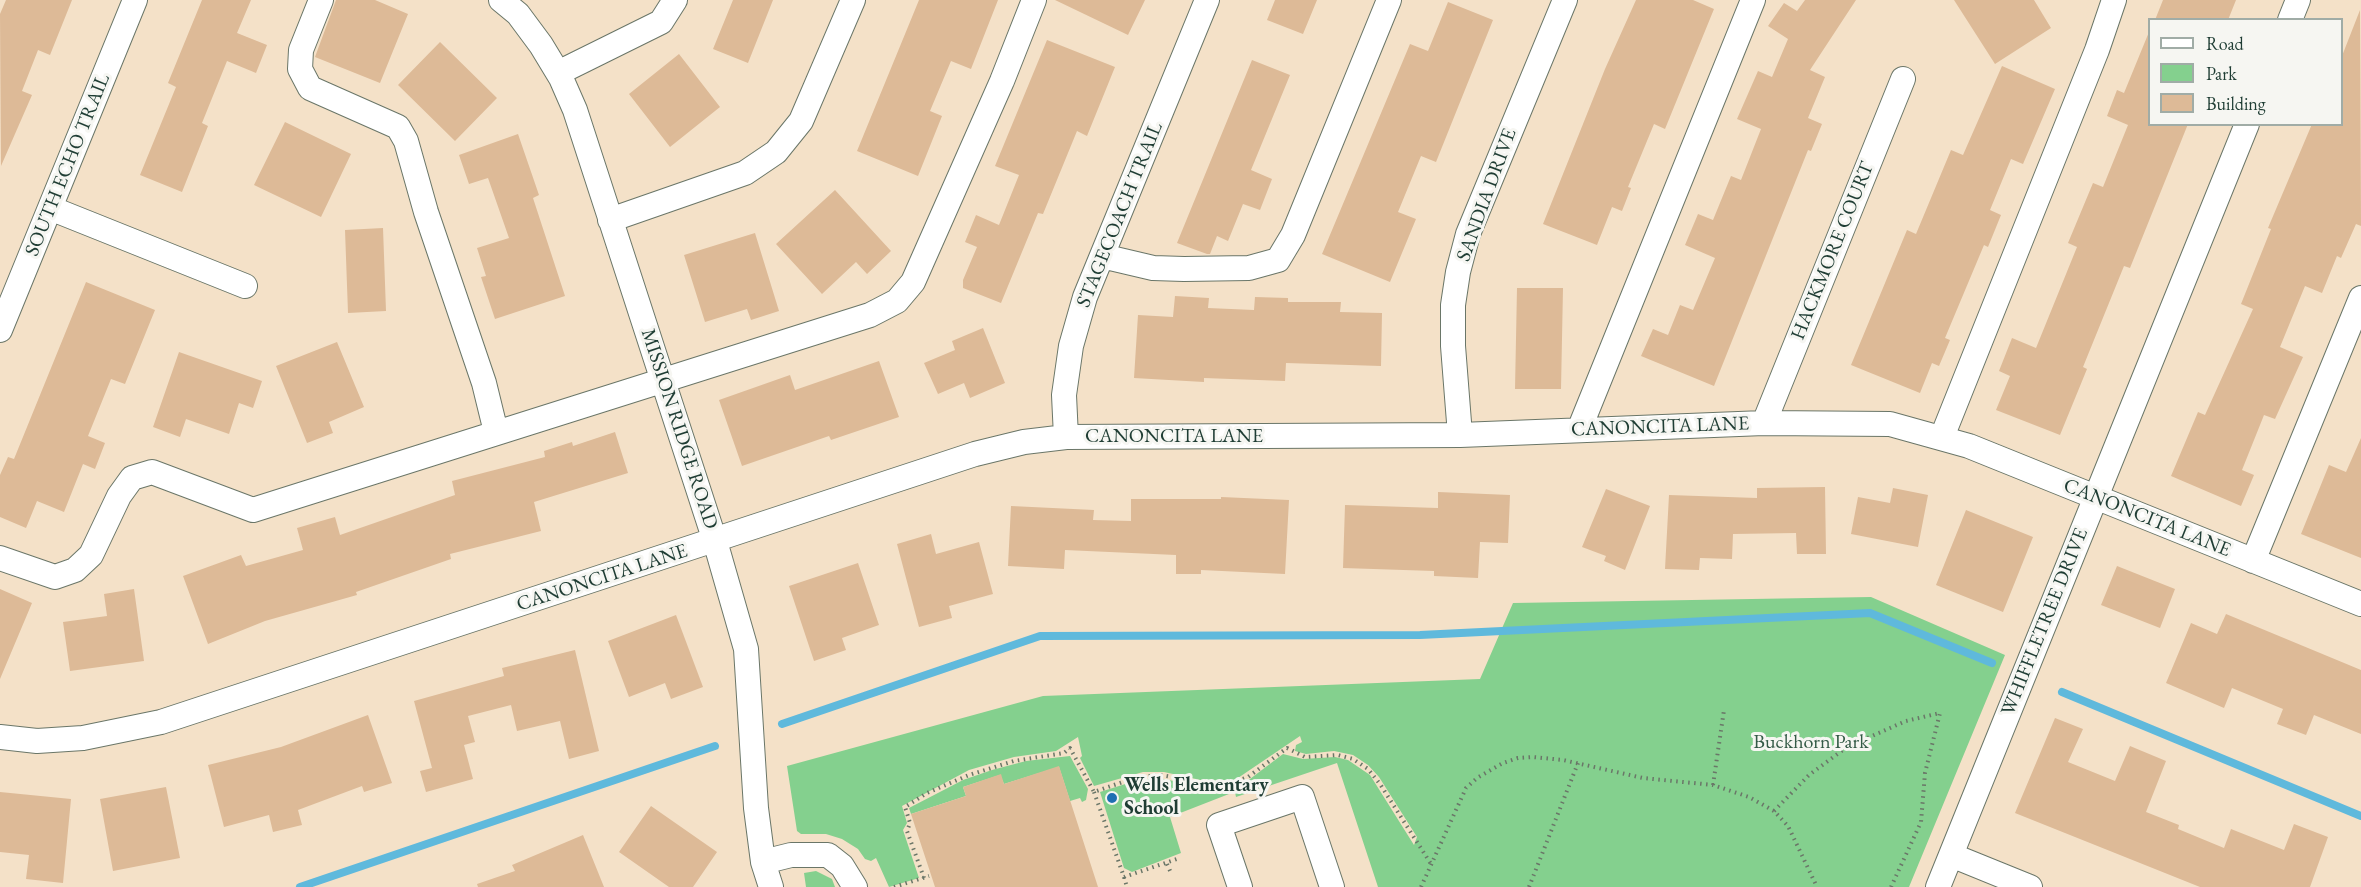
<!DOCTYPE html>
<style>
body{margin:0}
#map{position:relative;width:2361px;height:887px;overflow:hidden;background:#f4e1c8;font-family:"EB Garamond",serif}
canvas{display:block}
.legend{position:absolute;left:2148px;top:18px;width:195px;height:108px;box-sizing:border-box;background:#f6f6f2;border:2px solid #a0aca6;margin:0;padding:8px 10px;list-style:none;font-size:18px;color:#1f3d34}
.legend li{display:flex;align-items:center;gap:12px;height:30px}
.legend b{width:30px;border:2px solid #a0aca6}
</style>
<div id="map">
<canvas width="2361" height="887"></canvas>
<ul class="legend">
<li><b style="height:8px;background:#fff"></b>Road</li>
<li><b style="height:16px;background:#84d08e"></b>Park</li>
<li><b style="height:16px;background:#ddba97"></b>Building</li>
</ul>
</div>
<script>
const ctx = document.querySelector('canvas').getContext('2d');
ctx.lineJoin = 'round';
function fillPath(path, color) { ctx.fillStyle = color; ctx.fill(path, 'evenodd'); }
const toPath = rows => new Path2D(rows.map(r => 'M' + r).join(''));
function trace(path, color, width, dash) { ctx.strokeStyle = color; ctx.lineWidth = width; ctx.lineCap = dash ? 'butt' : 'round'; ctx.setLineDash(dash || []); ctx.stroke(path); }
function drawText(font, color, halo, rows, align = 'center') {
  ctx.font = font + ' "EB Garamond",serif'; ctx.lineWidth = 6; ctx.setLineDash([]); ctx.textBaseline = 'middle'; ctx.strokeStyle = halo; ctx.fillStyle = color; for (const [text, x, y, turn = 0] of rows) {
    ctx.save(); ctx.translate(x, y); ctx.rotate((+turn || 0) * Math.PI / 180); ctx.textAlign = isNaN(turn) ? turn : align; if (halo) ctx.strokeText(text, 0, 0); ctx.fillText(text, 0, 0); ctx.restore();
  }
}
const green = toPath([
 [1871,597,2005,655,1909,887,1378,887,1337,763,1236,797,1234,787,1246,782,1283,754,1303,759,1335,757,1348,760,1370,775,1414,845,1417,837,1379,777,1368,765,1353,755,1334,751,1306,754,1295,751,1296,745,1302,742,1300,736,1235,780,1205,781,1164,772,1143,772,1094,786,1080,758,1082,756,1078,737,1056,751,1014,757,969,770,902,806,907,823,903,830,919,878,889,887,876,858,871,861,865,859,858,849,842,839,826,834,801,834,797,831,787,766,1043,696,1480,679,1513,603],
 [1070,756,1088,789,1086,800,1082,802,1080,798,1070,801,1059,767,1004,784,1000,775,963,787,966,796,911,814,909,808,963,780,992,770,1026,761],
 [1159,778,1208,788,1227,788,1229,794,1170,817,1181,853,1132,872,1124,868,1100,792,1138,780],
 [816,871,832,879,835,887,806,887,804,873]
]);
const stream = toPath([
 [2062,692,2361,816],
 [782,724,1040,636,1420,635,1870,613,1992,663],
 [300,887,715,746]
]);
const building = toPath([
 [6,0,72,0,50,55,38,50,22,91,32,95,1,166,0,14],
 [202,0,251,0,237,33,267,45,256,73,227,61,202,123,208,126,182,192,140,175,176,87,168,83],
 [336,0,375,0,408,14,380,83,315,57],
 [733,0,773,0,748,63,713,49],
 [919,0,998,0,971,69,951,61,930,111,942,116,918,176,857,151],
 [1055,0,1145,0,1128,35],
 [1275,0,1317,0,1303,34,1267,20],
 [1636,0,1693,0,1714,9,1665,129,1654,124,1628,187,1631,188,1622,211,1612,207,1597,245,1543,224,1605,69],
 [1805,0,1856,0,1810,70,1825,77,1808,118,1822,124,1811,151,1808,150,1714,386,1641,356,1653,329,1668,335,1680,305,1693,310,1715,258,1685,245,1698,214,1713,220,1731,176,1741,180,1761,129,1737,119,1758,71,1772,77,1788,39,1768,26,1784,3,1797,11],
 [1954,0,2034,0,2051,28,1995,64],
 [2163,0,2236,0,2228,20,2155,20],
 [1448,2,1493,20,1436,162,1421,156,1398,212,1416,219,1390,282,1322,254,1410,44,1428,51],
 [2360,10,2361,226,2356,224,2341,258,2337,256,2322,293,2305,286,2280,347,2303,357,2275,419,2264,415,2242,470,2254,475,2241,506,2171,476,2198,412,2205,415,2253,309,2241,304,2271,229,2268,228,2312,124,2342,124,2342,56],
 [2149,32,2150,124,2188,124,2130,268,2124,266,2083,367,2087,369,2060,435,1996,410,2010,376,1999,371,2012,338,2036,348,2077,247,2068,243,2093,183,2103,187,2128,125,2107,116,2117,90,2124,93],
 [1047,40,1115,67,1087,136,1077,131,1043,214,1038,213,1001,303,963,288,963,280,977,247,965,242,976,215,999,225,1019,175,995,166],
 [440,42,497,98,455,141,398,85],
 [679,54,720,107,670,147,629,94],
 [1252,60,1290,75,1251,170,1272,179,1260,210,1243,204,1228,241,1217,236,1210,254,1207,254,1177,243],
 [2002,66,2055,89,2023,164,2011,159,1990,210,2001,215,1988,247,1984,245,1945,338,1950,340,1939,366,1932,363,1920,393,1851,365,1907,230,1916,234,1951,150,1963,155],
 [285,122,351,154,321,217,254,185],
 [518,134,539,195,533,198,565,296,495,319,481,277,486,276,477,248,509,238,488,178,469,184,459,155],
 [835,190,891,251,867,274,856,262,822,294,776,244],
 [383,228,386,311,348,313,345,230],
 [755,233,779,311,751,320,747,309,705,322,684,255],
 [86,282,155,310,125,384,111,379,88,436,105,443,95,469,83,464,64,512,37,501,26,528,0,517,0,475,8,457,14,459],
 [1517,288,1563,288,1561,389,1515,389],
 [1175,296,1209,298,1208,308,1254,310,1255,297,1288,298,1288,302,1341,302,1340,312,1382,313,1381,366,1286,363,1285,381,1204,378,1204,382,1134,378,1138,315,1173,317],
 [983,328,1005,383,970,398,964,383,938,394,924,363,955,350,952,341],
 [337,342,364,407,329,422,333,433,307,443,276,366],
 [179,352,262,381,253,408,239,403,229,434,186,419,180,437,153,427],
 [879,361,899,417,831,440,829,436,742,466,719,400,790,375,795,390],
 [615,432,628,473,534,502,541,531,450,554,451,559,356,592,357,595,265,621,208,644,183,576,241,555,246,566,303,550,297,528,335,517,340,535,455,495,452,481,545,457,544,451,572,442,573,446],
 [2361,438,2361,558,2301,534,2329,465,2346,472],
 [1825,487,1826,554,1797,554,1796,533,1733,534,1732,559,1700,558,1699,570,1665,569,1669,495,1757,498,1757,488],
 [1893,488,1928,495,1918,547,1851,534,1858,497,1890,503],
 [1606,489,1650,506,1625,570,1604,561,1606,556,1582,547],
 [1438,492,1510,495,1508,543,1480,542,1478,578,1434,576,1434,571,1343,568,1345,505,1438,508],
 [1221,497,1289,500,1285,574,1201,570,1201,574,1176,574,1176,555,1065,550,1064,569,1008,566,1011,506,1094,510,1093,520,1131,521,1131,499,1221,499],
 [1966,510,2033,537,2003,612,1936,585],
 [931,534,936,554,979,542,993,594,949,606,952,618,919,627,897,544],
 [858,563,879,625,842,638,846,650,814,661,789,586],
 [2117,566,2175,589,2160,628,2101,605],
 [0,589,32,603,0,679],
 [134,589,144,661,70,671,63,622,107,616,104,594],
 [2226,614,2361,670,2361,734,2314,715,2306,735,2277,724,2283,709,2232,688,2224,708,2166,683,2191,623,2217,634],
 [676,615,703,687,671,699,665,683,629,697,608,641],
 [575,650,599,751,569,759,560,721,517,731,511,705,468,716,475,742,464,745,473,779,426,792,420,771,432,768,414,701,504,676,502,668],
 [368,715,392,783,364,792,362,786,298,810,302,825,273,832,269,815,224,827,208,765,281,747],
 [2055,718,2083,729,2068,762,2115,781,2130,746,2166,761,2146,812,2179,825,2178,829,2224,848,2231,829,2284,850,2294,824,2328,837,2310,887,2200,887,2015,813],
 [1059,766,1098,887,935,887,911,814,966,796,963,787,1001,774,1004,784],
 [166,787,180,858,113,871,100,799],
 [0,792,71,799,63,883,26,879,29,855,0,852],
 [651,806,717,852,693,887,669,887,619,852],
 [583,835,604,887,478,887,477,884,515,871,512,865]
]);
const path = toPath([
 [1713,785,1724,710],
 [1094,792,1124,877,1180,858],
 [1774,811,1809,775,1847,747,1906,721,1940,713,1925,773,1921,822,1891,887],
 [1167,864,1171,873],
 [1124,877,1127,887],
 [924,878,907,831,910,823,905,807,927,793,969,775,1014,761,1064,753,1070,748,1094,792,1137,777,1161,775,1215,785,1231,783,1248,777,1287,748,1305,757,1338,755,1353,759,1368,769,1380,784,1431,864],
 [894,887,929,876],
 [1421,887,1466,788,1477,778,1503,763,1518,758,1533,757,1563,760,1643,778,1713,785,1749,797,1774,811,1788,826,1817,887],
 [1529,887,1578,763]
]);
const minor = toPath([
 [321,0,301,50,300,69,310,88,398,127,406,141,426,212,484,383,496,432],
 [501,0,518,14,541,45,561,78,575,110,715,541,746,649,756,808,763,862,771,887],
 [2290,20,2298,0],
 [558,73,661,22,675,0],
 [50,208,245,286],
 [610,220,745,173,776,152,801,121,853,0],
 [1102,256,1153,268,1184,269,1249,268,1278,260,1293,235,1389,0],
 [0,330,135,0],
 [1764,423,1903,79],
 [1579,430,1753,0],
 [1460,435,1453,346,1453,305,1458,272,1468,234,1565,0],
 [1066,437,1064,395,1071,346,1085,297,1207,0],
 [1942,437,2097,50,2114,0],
 [0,558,55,577,75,570,91,555,119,496,132,478,152,472,253,510,870,315,897,301,913,282,1002,81,1034,0],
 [2253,561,2361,298],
 [0,737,37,741,83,738,161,722,975,454,1024,442,1066,437,1460,435,1764,423,1890,424,1969,446,2361,604],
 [1951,855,2030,887],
 [763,862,791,855,828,855,842,866,855,887],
 [1240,887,1219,825,1302,797,1332,887],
 [1938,887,2247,124]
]);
const markers = [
 [1112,798,6,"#1f6fb2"]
];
const streetNames = [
 ["SOUTH ECHO TRAIL",68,165,-68],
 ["SANDIA DRIVE",1487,195,-70],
 ["STAGECOACH TRAIL",1120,215,-68],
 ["HACKMORE COURT",1833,251,-68],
 ["CANONCITA LANE",1660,427,-2],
 ["MISSION RIDGE ROAD",679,429,72],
 ["CANONCITA LANE",1174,437],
 ["CANONCITA LANE",2147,518,22],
 ["CANONCITA LANE",602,578,-18],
 ["WHIFFLETREE DRIVE",2045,622,-68]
];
const parkNames = [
 ["Buckhorn Park",1811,743]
];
const poiNames = [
 ["Wells Elementary",1124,786],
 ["School",1124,809]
];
fillPath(green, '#84d08e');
trace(stream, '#5fb9dc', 8);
fillPath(building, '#ddba97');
trace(minor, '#6a7668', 26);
trace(path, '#6a7668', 4, [1.5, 4.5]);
trace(minor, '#fff', 24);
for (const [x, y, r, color] of markers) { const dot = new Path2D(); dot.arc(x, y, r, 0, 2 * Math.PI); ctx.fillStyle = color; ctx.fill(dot); trace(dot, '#f6f6f2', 2); }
drawText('20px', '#1f3d34', '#f6f6f2', streetNames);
drawText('20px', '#335a46', '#f6f6f2', parkNames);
drawText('bold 20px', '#1f3d34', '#f6f6f2', poiNames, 'left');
</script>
